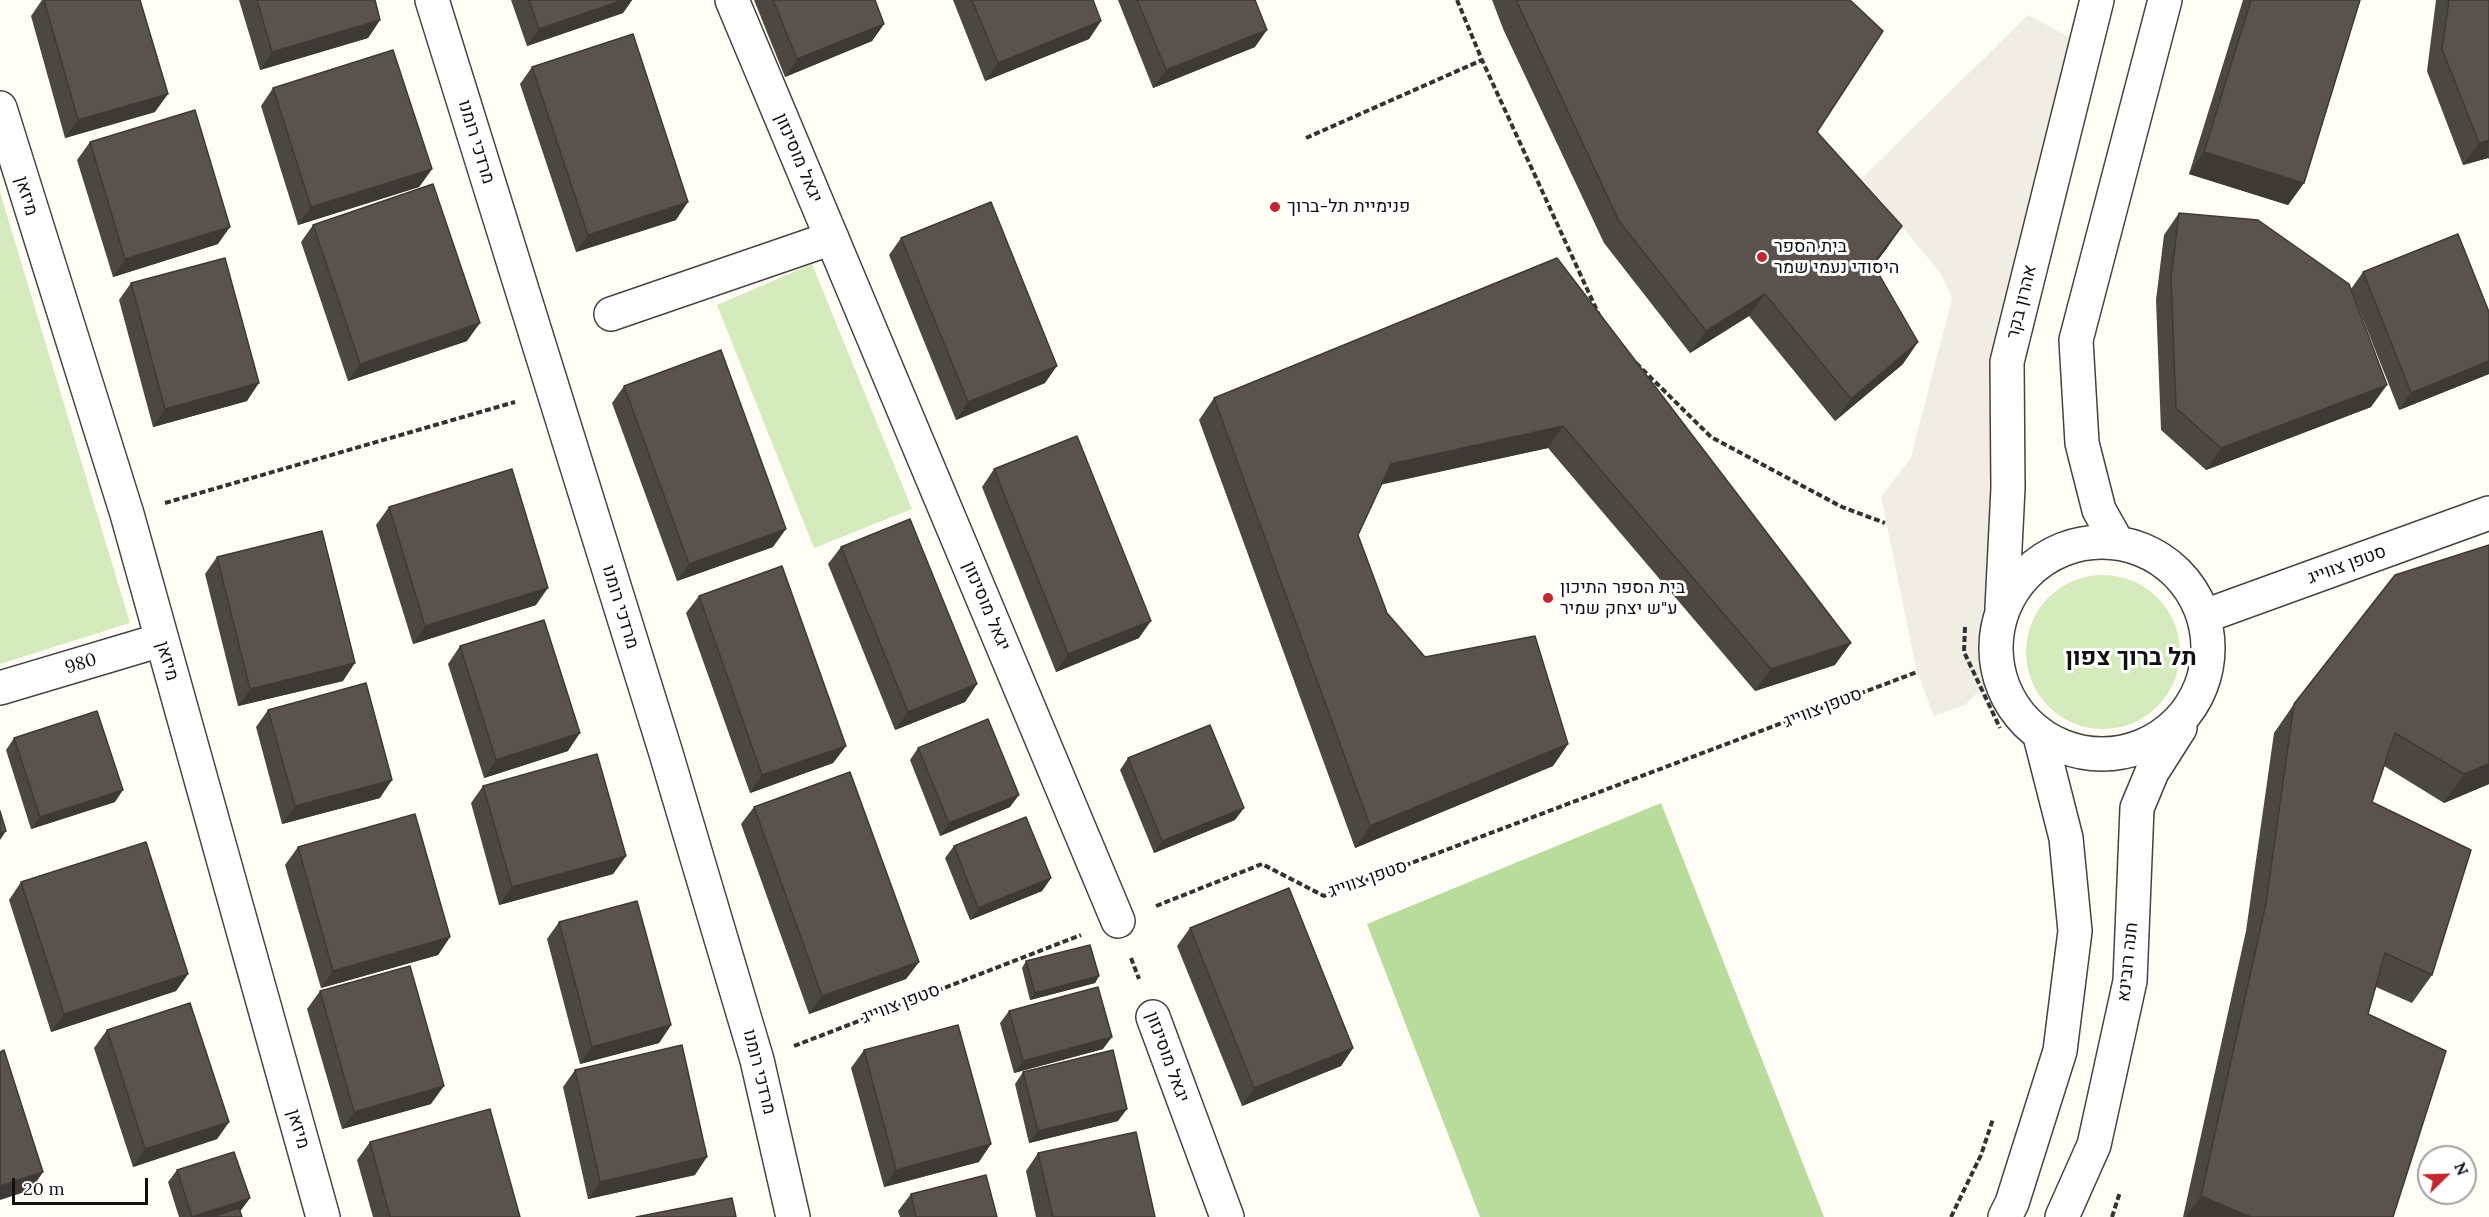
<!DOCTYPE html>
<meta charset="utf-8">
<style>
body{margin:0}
#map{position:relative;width:2489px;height:1217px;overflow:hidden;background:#fffdf5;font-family:Lora,serif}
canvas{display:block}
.north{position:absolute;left:2417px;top:1145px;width:60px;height:60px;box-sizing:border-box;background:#fff;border:2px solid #a0a0a0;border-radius:50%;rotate:67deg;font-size:16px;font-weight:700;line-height:24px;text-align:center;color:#111}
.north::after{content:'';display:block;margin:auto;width:21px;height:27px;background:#c4262e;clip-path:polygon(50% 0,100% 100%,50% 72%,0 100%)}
.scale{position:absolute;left:12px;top:1178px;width:136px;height:27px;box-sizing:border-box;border:3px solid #111;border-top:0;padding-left:8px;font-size:18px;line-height:21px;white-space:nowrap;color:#111;-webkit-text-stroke:4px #fff;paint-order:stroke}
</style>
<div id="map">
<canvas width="2489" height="1217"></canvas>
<div class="north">N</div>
<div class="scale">20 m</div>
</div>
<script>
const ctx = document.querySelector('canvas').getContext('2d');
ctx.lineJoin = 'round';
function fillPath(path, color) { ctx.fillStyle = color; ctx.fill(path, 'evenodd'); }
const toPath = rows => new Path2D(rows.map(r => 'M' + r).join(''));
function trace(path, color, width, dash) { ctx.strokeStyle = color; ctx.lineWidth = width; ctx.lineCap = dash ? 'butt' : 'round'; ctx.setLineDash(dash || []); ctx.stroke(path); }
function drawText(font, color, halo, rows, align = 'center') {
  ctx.font = font + ' Lora,Heebo,serif'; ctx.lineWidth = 6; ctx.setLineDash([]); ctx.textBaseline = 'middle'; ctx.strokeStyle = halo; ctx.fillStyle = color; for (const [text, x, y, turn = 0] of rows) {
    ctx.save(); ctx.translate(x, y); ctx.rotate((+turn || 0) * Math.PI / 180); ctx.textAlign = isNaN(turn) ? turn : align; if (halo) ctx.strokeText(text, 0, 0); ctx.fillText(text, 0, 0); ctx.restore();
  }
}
const green = toPath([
 [0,192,130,623,0,664],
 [812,264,912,509,814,548,717,305],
 '2026 652a77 77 0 1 1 154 0a77 77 0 1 1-154 0Z'
]);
const forest = toPath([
 [1661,803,1824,1217,1480,1217,1367,924]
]);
const plaza = toPath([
 [2028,15,2084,45,2007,362,2002,611,1995,643,1998,672,1965,705,1934,716,1917,672,1881,497,1911,458,1952,298,1941,274,1862,178]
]);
const path = toPath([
 [1457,0,1482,60,1599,315],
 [1306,138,1482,60],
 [1636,363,1711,437,1842,507,1885,523],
 [165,503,515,402],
 [1965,627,1964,652,2000,728],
 [1156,906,1262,864,1324,896,1917,672],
 [1131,958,1139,979],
 [794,1046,1081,935],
 [1951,1217,1981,1155,1993,1119],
 [2112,1217,2120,1192]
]);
const minor = toPath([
 [432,0,665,750,757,1060,793,1217],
 [732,0,1118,921],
 [0,108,127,514,323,1217],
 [611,314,832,238],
 '1996 648a106 106 0 1 1 212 0a106 106 0 1 1-212 0Z',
 [2117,542,2099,510,2082,443,2076,340,2165,0],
 [2002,608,2008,488,2007,362,2097,0],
 [2205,616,2489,513],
 [0,688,161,640],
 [1153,1017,1227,1217],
 [2005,1217,2012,1203,2060,1051,2075,931,2066,838,2040,736],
 [2062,1217,2094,1145,2130,981,2137,808,2152,772,2180,728]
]);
const wall = toPath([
 [42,0,140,0,155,112,65,138,31,16],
 [239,0,375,0,380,20,368,38,260,70],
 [511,0,632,0,623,13,527,46],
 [754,0,875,0,884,24,872,41,785,77],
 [953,0,1093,0,1101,21,1089,39,985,81],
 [1118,0,1255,0,1255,47,1153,88],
 [1492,0,1850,0,1817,132,1887,248,1874,265,1903,364,1835,421,1749,316,1690,353,1604,243,1504,31],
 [2243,0,2360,0,2304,183,2288,205,2189,174],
 [2436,0,2489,0,2489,159,2488,158,2463,165,2427,71],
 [532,67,676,220,576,252,520,84],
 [273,88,432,169,419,187,298,225,261,106],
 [90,142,218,244,113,277,77,160],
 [2179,213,2371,407,2206,470,2161,430,2156,300,2164,235],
 [313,225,467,341,348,381,301,242],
 [901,238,1045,383,956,420,889,255],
 [1557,258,1835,665,1755,691,1548,448,1381,484,1358,535,1387,613,1425,657,1568,744,1553,766,1355,848,1199,420,1214,398],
 [2363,272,2489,312,2489,374,2399,410,2351,289],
 [131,283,247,401,153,427,119,300],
 [624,386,773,547,677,581,612,403],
 [994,469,1139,638,1056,672,982,487],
 [389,507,536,605,413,644,376,525],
 [2489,545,2489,784,2444,803,2384,766,2372,802,2432,975,2412,1003,2376,987,2368,1014,2393,1217,2183,1217,2246,931,2274,733,2294,704],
 [841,547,977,684,965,702,895,730,828,564],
 [217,557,343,681,238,706,205,574],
 [699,596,846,746,833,763,750,793,686,613],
 [460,646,568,751,484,778,448,664],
 [268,710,380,798,282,824,256,727],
 [14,738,115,802,31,829,6,750],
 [918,748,1010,807,940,836,910,760],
 [1128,758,1235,820,1154,853,1120,770],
 [483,786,626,856,613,874,499,905,471,803],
 [754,807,919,962,906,979,809,1014,741,824],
 [954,846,1051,878,1042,891,970,920,945,858],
 [298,847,450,937,438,955,321,988,285,865],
 [21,882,188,974,176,991,51,1032,9,900],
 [559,922,671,1025,659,1043,580,1064,547,939],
 [1190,928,1353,1048,1341,1066,1242,1106,1177,946],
 [1026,961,1099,976,1095,983,1030,1000,1022,968],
 [320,991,431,1104,342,1129,307,1009],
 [1009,1011,1103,1049,1014,1073,1000,1023],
 [107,1030,229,1122,217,1139,133,1167,94,1048],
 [864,1050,979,1162,884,1187,851,1068],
 [575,1070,695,1175,588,1199,563,1087],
 [1023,1072,1118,1121,1029,1143,1015,1084],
 [370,1142,520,1217,373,1217,357,1160],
 [1038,1153,1155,1217,1036,1217,1026,1171],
 [177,1170,250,1198,241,1210,240,1211,242,1217,179,1217,168,1182],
 [911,1194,997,1217,900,1217,898,1211]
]);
const shadedWall = toPath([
 [623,0,632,0,623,13,527,46,539,29],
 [380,20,368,38,260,70,272,52],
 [1101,21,1089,39,985,81,998,63],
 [884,24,872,41,785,77,797,59],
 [1267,30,1255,47,1153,88,1166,70],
 [168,94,155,112,65,138,78,120],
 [2489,140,2488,158,2463,165,2479,143],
 [2204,152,2304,183,2288,205,2189,174],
 [432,169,419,187,298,225,311,207],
 [688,202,676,220,576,252,588,235],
 [1902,226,1887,248,1858,286,1873,264],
 [230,227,218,244,113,277,125,259],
 [1765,294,1749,316,1690,353,1706,331],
 [480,323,467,341,348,381,360,364],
 [1918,342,1903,364,1835,421,1851,399],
 [2489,361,2489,374,2399,410,2411,393],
 [1057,366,1045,383,956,420,968,402],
 [259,383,247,401,153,427,165,409],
 [2387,385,2371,407,2206,470,2221,448],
 [1563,426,1548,448,1375,486,1391,464],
 [786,529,773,547,677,581,689,564],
 [548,588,536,605,413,644,425,626],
 [1151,621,1139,638,1056,672,1068,654],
 [1851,643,1835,665,1755,691,1771,669],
 [355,663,343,681,238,706,250,689],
 [977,684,965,702,895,730,908,712],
 [580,733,568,751,484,778,496,760],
 [1568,744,1553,766,1355,848,1370,826],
 [846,746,833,763,750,793,762,775],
 [2489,764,2489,784,2444,803,2464,774],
 [392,780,380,798,282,824,295,806],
 [123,790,115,802,31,829,40,817],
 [1019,795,1010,807,940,836,949,823],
 [1244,808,1235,820,1154,853,1162,841],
 [6,831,0,840,0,833],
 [626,856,613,874,499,905,512,887],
 [1051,878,1042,891,970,920,978,908],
 [450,937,438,955,321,988,333,971],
 [919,962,906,979,809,1014,822,996],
 [188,974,176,991,51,1032,64,1014],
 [1099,976,1095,983,1030,1000,1035,993],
 [671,1025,659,1043,580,1064,592,1047],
 [1112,1037,1103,1049,1014,1073,1023,1061],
 [1353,1048,1341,1066,1242,1106,1254,1088],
 [444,1086,431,1104,342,1129,354,1112],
 [1127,1109,1118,1121,1029,1143,1038,1131],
 [229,1122,217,1139,133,1167,145,1149],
 [991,1144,979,1162,884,1187,896,1170],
 [707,1157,695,1175,588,1199,600,1182],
 [43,1172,31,1190,0,1200,0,1186],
 [2201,1196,2251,1217,2186,1217],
 [250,1198,241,1210,221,1217,192,1217]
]);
const building = toPath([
 [44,0,140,0,168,94,78,120,44,0],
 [257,0,375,0,380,20,272,52,257,0],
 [529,0,623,0,539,29,529,0],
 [773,0,875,0,884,24,797,59,773,0],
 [972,0,1093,0,1101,21,998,63,972,0],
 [1137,0,1255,0,1267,30,1166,70,1137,0],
 [1516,0,1850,0,1883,31,1817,132,1902,226,1873,264,1918,342,1851,399,1765,294,1706,331,1619,221,1516,0],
 [2251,0,2360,0,2304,183,2204,152,2251,0],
 [2449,0,2489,0,2489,140,2479,143,2442,49,2449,0],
 [633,34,688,202,588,235,532,67,633,34],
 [393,50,432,169,311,207,273,88,393,50],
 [195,110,230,227,125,259,90,142,195,110],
 [433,184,480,323,360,364,313,225,433,184],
 [991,202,1057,366,968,402,901,238,991,202],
 [2179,213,2258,220,2349,284,2387,385,2221,448,2176,408,2171,278,2179,213],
 [2458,234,2489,312,2489,361,2411,393,2363,272,2458,234],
 [225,258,259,383,165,409,131,283,225,258],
 [1557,258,1851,643,1771,669,1563,426,1391,464,1358,535,1387,613,1425,657,1535,636,1568,744,1370,826,1214,398,1557,258],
 [721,350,786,529,689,564,624,386,721,350],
 [1077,436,1151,621,1068,654,994,469,1077,436],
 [512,469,548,588,425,626,389,507,512,469],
 [910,519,977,684,908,712,841,547,910,519],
 [322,531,355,663,250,689,217,557,322,531],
 [2489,545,2489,764,2464,774,2395,733,2372,802,2471,850,2432,975,2385,953,2368,1014,2446,1051,2393,1217,2251,1217,2201,1196,2266,903,2294,704,2395,575,2489,545],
 [782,566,846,746,762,775,699,596,782,566],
 [544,620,580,733,496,760,460,646,544,620],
 [366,683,392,780,295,806,268,710,366,683],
 [97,711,123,790,40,817,14,738,97,711],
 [988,719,1019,795,949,823,918,748,988,719],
 [1210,725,1244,808,1162,841,1128,758,1210,725],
 [597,754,626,856,512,887,483,786,597,754],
 [850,772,919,962,822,996,754,807,850,772],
 [0,811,6,831,0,833,0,811],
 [415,814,450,937,333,971,298,847,415,814],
 [1026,817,1051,878,978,908,954,846,1026,817],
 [146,842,188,974,64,1014,21,882,146,842],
 [1289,888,1353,1048,1254,1088,1190,928,1289,888],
 [637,901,671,1025,592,1047,559,922,637,901],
 [1090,945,1099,976,1035,993,1026,961,1090,945],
 [410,966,444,1086,354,1112,320,991,410,966],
 [1098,987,1112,1037,1023,1061,1009,1011,1098,987],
 [190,1003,229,1122,145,1149,107,1030,190,1003],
 [958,1025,991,1144,896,1170,864,1050,958,1025],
 [682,1045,707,1157,600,1182,575,1070,682,1045],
 [4,1050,43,1172,0,1186,0,1052,4,1050],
 [1113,1050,1127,1109,1038,1131,1023,1072,1113,1050],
 [490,1109,520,1217,390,1217,370,1142,490,1109],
 [1136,1132,1155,1217,1053,1217,1038,1153,1136,1132],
 [234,1152,250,1198,192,1217,177,1170,234,1152],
 [986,1175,997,1217,916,1217,911,1194,986,1175],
 [732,1198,736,1217,636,1217,732,1198],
 [239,1208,242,1217,212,1217,239,1208]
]);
const markers = [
 [1275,207,6,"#c4262e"],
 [1762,257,6,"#c4262e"],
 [1548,598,6,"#c4262e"]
];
const streetNames = [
 ["מרדכי רומנו",476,142,73],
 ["יגאל מוסינזון",798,158,67],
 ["מיזאן",26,196,74],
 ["אהרון בקר",2022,302,-76],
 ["סטפן צווייג",2347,565,-20],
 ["יגאל מוסינזון",986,606,67],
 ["מרדכי רומנו",620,607,73],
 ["מיזאן",167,661,74],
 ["980",81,664,-17],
 ["סטפן צווייג",1823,708,-21],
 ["סטפן צווייג",1368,879,-19],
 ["חנה רובינא",2128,962,-84],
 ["סטפן צווייג",901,1004,-21],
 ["יגאל מוסינזון",1167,1057,70],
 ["מרדכי רומנו",759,1072,76],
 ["מיזאן",298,1129,74]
];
const poiNames = [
 ["פנימיית תל-ברוך",1287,207],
 ["בית הספר",1774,247],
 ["היסודי נעמי שמר",1774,268],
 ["בית הספר התיכון",1560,588],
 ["ע\"ש יצחק שמיר",1560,609]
];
const districtNames = [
 ["תל ברוך צפון",2131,658]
];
fillPath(green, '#d5ebbd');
fillPath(forest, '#b9dc9c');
fillPath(plaza, '#f1ede2');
trace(minor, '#444', 36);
trace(path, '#333', 4, [6, 3]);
trace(minor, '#fff', 33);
fillPath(wall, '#4d4742');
fillPath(shadedWall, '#3f3936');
fillPath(building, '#5a524d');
trace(building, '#3f3936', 1.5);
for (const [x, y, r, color] of markers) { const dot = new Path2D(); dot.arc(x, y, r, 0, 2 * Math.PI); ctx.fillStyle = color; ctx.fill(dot); trace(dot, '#fff', 2); }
drawText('18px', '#111', '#fff', streetNames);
drawText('18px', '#111', '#fff', poiNames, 'left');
drawText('bold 24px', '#111', '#fff', districtNames);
</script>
